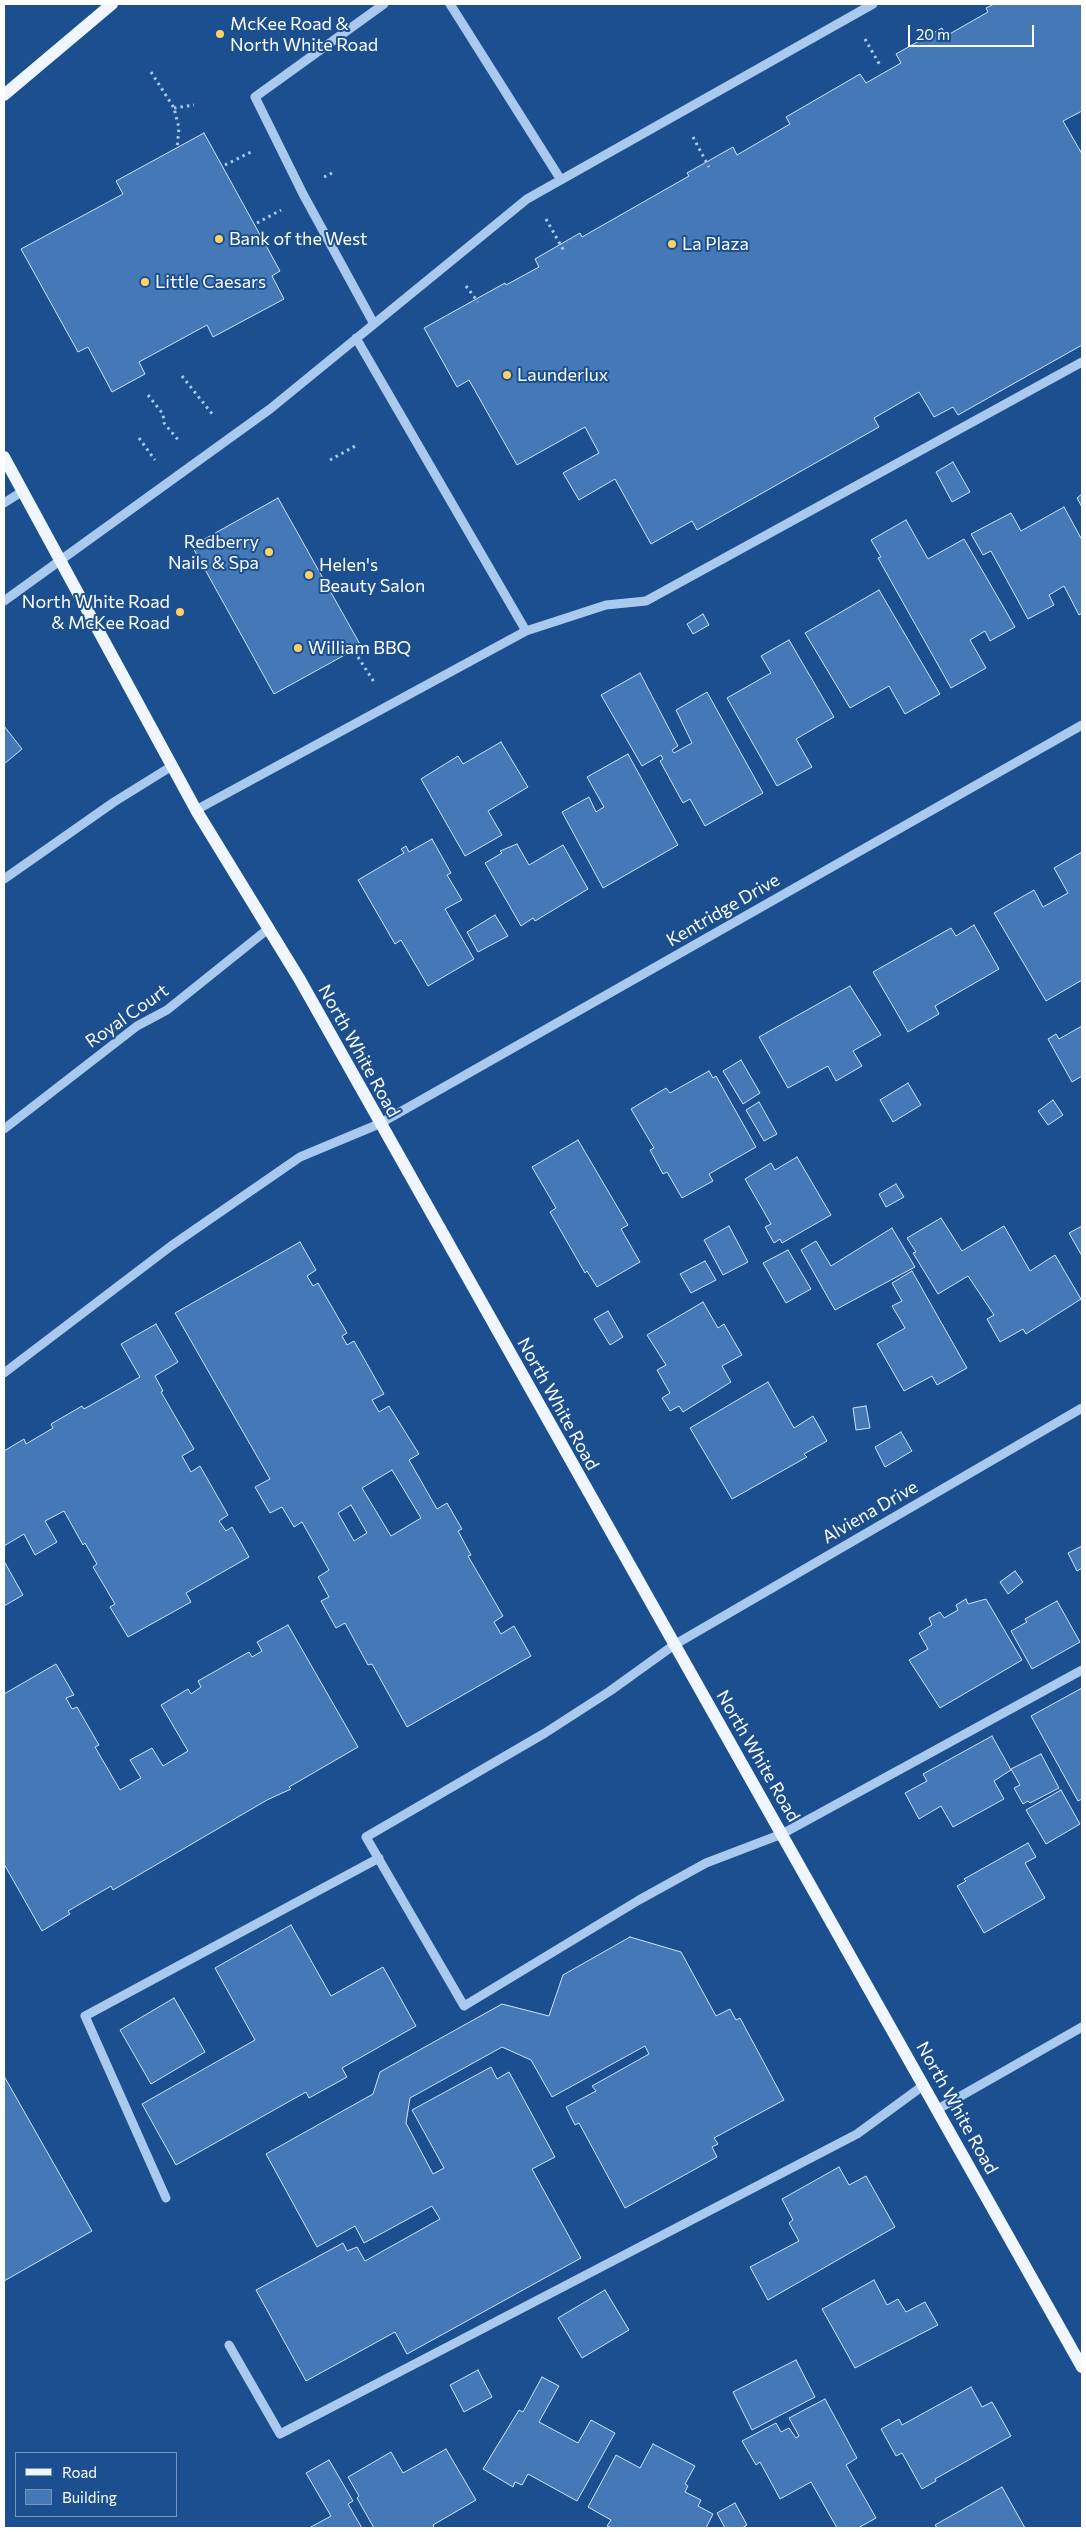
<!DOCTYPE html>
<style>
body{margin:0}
#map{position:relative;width:1086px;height:2532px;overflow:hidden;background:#1b4f8f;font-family:Commissioner,sans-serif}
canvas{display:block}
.frame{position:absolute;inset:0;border:5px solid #fff;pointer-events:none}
.legend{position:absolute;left:15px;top:2452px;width:162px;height:65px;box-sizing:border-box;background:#1b4f8f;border:1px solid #7695bc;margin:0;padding:6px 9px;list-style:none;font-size:15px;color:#fff}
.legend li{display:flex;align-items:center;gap:10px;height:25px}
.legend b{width:25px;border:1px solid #7695bc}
.scale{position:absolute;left:908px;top:25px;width:126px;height:22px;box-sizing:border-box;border:2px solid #fff;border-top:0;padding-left:6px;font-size:15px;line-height:18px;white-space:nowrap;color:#fff;-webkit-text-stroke:4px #1b4f8f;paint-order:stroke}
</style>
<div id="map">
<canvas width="1086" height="2532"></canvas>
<div class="frame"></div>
<ul class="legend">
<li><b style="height:6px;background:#f0f6ff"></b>Road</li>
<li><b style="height:14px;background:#4478b7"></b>Building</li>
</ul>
<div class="scale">20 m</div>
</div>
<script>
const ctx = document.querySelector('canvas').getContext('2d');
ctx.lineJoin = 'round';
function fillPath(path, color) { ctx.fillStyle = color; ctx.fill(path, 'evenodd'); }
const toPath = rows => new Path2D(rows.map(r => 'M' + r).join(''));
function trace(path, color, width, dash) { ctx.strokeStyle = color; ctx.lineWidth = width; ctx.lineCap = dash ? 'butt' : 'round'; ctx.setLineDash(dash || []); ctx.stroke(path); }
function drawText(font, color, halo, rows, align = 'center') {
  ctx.font = font + ' Commissioner,sans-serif'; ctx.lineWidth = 4; ctx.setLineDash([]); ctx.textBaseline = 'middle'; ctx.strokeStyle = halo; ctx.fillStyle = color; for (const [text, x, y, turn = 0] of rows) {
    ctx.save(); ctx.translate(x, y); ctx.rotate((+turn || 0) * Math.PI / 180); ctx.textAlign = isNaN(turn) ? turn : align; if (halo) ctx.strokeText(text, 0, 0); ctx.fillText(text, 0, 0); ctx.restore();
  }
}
const building = toPath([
 [994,4,1082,4,1082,111,1063,121,1082,154,1082,345,958,415,953,407,934,417,919,392,874,418,879,427,697,530,692,521,651,544,615,479,579,500,563,473,599,453,585,427,517,465,469,380,457,387,424,328,505,283,506,285,539,267,535,259,580,233,582,237,689,176,687,173,733,147,737,155,790,124,786,117,860,74,866,83,901,63,896,54,942,28,946,36,988,12,986,8,994,4],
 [204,133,280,271,272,276,284,299,213,337,207,325,139,362,145,374,112,392,88,347,78,352,21,249,123,194,116,181,204,133],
 [953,462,970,492,952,502,936,472,953,462],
 [1082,494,1082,507,1077,498,1082,494],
 [278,498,361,646,274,694,192,546,278,498],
 [1064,507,1082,540,1082,613,1079,615,1064,586,1049,595,1054,605,1028,619,991,551,983,555,971,534,1011,513,1021,531,1064,507],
 [906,520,928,559,964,539,1015,627,990,641,985,631,970,640,986,668,951,688,878,558,881,557,871,540,906,520],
 [879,590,940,694,905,714,889,686,850,708,805,633,879,590],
 [703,614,709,625,693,634,687,624,703,614],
 [789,640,834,717,796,739,812,767,777,786,727,698,771,673,761,656,789,640],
 [640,673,678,746,672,750,674,753,692,743,676,710,707,692,763,793,705,826,690,799,683,803,660,761,663,759,661,755,642,766,601,695,640,673],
 [4,726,22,749,4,764,4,726],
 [501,742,528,787,488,811,502,835,465,856,421,779,458,756,463,764,501,742],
 [628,754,678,845,603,888,562,812,589,797,596,812,604,807,587,777,628,754],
 [432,839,451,873,447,875,462,900,445,909,474,959,428,986,401,940,395,944,358,880,404,853,401,849,406,846,409,852,432,839],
 [517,844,529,865,563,845,588,889,535,921,533,918,521,926,485,863,502,853,500,851,517,844],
 [1082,852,1082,980,1046,1001,994,913,1034,890,1043,907,1068,893,1054,868,1082,852],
 [495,915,508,936,478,952,467,932,495,915],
 [974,925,999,969,935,1006,939,1014,908,1032,873,972,951,928,956,936,974,925],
 [850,986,881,1035,853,1051,862,1066,836,1081,828,1066,788,1088,759,1037,850,986],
 [1082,1026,1082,1076,1072,1082,1048,1039,1056,1034,1059,1039,1082,1026],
 [741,1060,760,1093,743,1104,723,1071,741,1060],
 [709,1071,713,1078,716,1076,756,1147,709,1174,713,1181,682,1198,667,1172,663,1174,650,1150,654,1148,631,1109,666,1088,670,1093,709,1071],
 [908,1083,921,1105,893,1122,880,1100,908,1083],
 [1053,1100,1063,1115,1048,1125,1038,1111,1053,1100],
 [759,1102,777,1134,764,1141,746,1110,759,1102],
 [578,1140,628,1225,621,1229,640,1262,597,1287,587,1271,585,1273,550,1212,556,1208,532,1167,578,1140],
 [797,1157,831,1215,782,1243,780,1239,774,1243,765,1227,771,1224,745,1179,771,1163,775,1170,797,1157],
 [896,1184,904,1197,886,1207,879,1194,896,1184],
 [941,1218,962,1251,1004,1226,1030,1271,1055,1255,1081,1299,1026,1334,1023,1329,1000,1342,987,1319,994,1315,968,1276,938,1294,913,1253,916,1252,907,1238,941,1218],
 [729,1226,748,1262,723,1275,704,1240,729,1226],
 [1082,1226,1082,1256,1069,1233,1082,1226],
 [892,1228,915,1267,835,1310,801,1250,816,1241,831,1266,892,1228],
 [300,1242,316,1270,307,1276,313,1286,318,1283,347,1333,342,1336,347,1345,354,1341,384,1394,372,1400,379,1412,389,1406,419,1454,409,1460,437,1509,447,1503,462,1529,458,1531,471,1555,468,1556,503,1616,494,1622,501,1634,514,1626,531,1656,407,1727,372,1664,368,1665,345,1623,336,1628,321,1601,329,1597,318,1577,329,1570,302,1522,294,1527,282,1507,270,1513,255,1487,270,1479,175,1313,300,1242],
 [392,1470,421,1518,391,1536,362,1488,392,1470],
 [351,1505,367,1533,354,1541,338,1513,351,1505],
 [788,1250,811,1289,786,1303,763,1263,788,1250],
 [705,1261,716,1280,691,1293,680,1274,705,1261],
 [912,1271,967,1368,937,1385,932,1376,904,1391,877,1344,905,1328,892,1306,902,1301,892,1283,912,1271],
 [703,1302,718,1328,724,1324,742,1355,722,1366,731,1382,683,1412,679,1406,670,1411,662,1398,670,1393,657,1370,666,1365,647,1335,703,1302],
 [608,1311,623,1337,610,1345,594,1319,608,1311],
 [156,1324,178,1362,155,1376,163,1391,161,1392,194,1449,182,1456,191,1472,200,1466,228,1515,219,1521,226,1531,232,1527,249,1557,186,1593,191,1602,128,1637,110,1607,115,1604,93,1567,97,1564,85,1543,83,1545,64,1511,45,1521,57,1542,35,1555,24,1534,4,1546,4,1451,24,1439,26,1444,53,1428,51,1424,82,1406,84,1409,140,1377,121,1344,156,1324],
 [768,1382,794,1428,813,1416,827,1441,804,1454,807,1457,732,1499,690,1428,768,1382],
 [866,1406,870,1428,856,1430,853,1408,866,1406],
 [901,1432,912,1451,885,1467,875,1447,901,1432],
 [1082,1546,1082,1568,1077,1571,1068,1553,1082,1546],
 [4,1561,23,1595,4,1606,4,1561],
 [1015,1571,1023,1582,1008,1594,1000,1582,1015,1571],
 [966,1599,968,1604,986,1599,1022,1660,940,1708,909,1660,928,1649,919,1633,932,1625,929,1618,940,1612,944,1618,958,1610,956,1605,966,1599],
 [1057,1601,1080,1642,1032,1669,1011,1631,1027,1622,1025,1619,1057,1601],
 [288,1625,358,1747,289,1787,291,1789,267,1800,113,1890,111,1886,68,1911,70,1914,42,1931,4,1864,4,1694,56,1664,74,1695,66,1698,72,1709,77,1707,99,1745,95,1747,120,1790,141,1778,130,1760,152,1748,163,1766,188,1751,161,1705,188,1689,191,1694,201,1687,198,1681,249,1652,252,1657,262,1651,257,1642,288,1625],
 [1082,1688,1082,1799,1078,1801,1031,1716,1082,1688],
 [992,1736,1011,1770,994,1781,1004,1799,953,1827,941,1806,919,1819,905,1793,927,1781,923,1774,992,1736],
 [1041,1754,1059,1788,1030,1803,1028,1801,1023,1804,1014,1788,1020,1785,1011,1769,1041,1754],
 [1061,1790,1080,1824,1046,1844,1026,1810,1061,1790],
 [1028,1843,1036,1857,1025,1863,1045,1898,984,1933,957,1886,966,1881,964,1879,1028,1843],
 [291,1925,331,1996,383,1967,416,2026,342,2068,347,2077,309,2098,306,2092,176,2165,142,2104,255,2040,215,1968,291,1925],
 [630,1937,681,1952,716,2016,730,2009,736,2020,740,2018,784,2100,714,2138,718,2144,712,2147,717,2157,625,2208,579,2123,575,2125,566,2107,596,2091,592,2086,649,2054,645,2046,552,2097,531,2060,502,2047,410,2098,406,2123,433,2174,444,2168,412,2110,491,2067,497,2079,509,2072,555,2157,532,2169,581,2258,407,2354,395,2332,306,2381,256,2290,343,2243,347,2251,357,2247,365,2261,440,2219,432,2206,364,2243,355,2226,317,2247,266,2154,373,2094,380,2072,502,2004,549,2016,563,1975,630,1937],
 [174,1998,205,2052,151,2084,120,2030,174,1998],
 [4,2076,92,2231,4,2281,4,2076],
 [839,2167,849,2185,866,2176,895,2227,768,2300,750,2267,799,2241,789,2223,793,2220,782,2199,839,2167],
 [874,2280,887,2305,898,2299,906,2312,925,2302,938,2325,855,2368,822,2309,874,2280],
 [605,2290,629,2330,582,2358,558,2318,605,2290],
 [796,2360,815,2397,752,2430,733,2392,796,2360],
 [478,2370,492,2397,464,2412,450,2385,478,2370],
 [542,2377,559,2386,539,2422,578,2443,591,2420,615,2433,577,2501,528,2474,522,2485,515,2482,513,2487,483,2469,519,2410,523,2412,542,2377],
 [971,2387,982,2407,992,2402,1011,2436,935,2479,936,2481,922,2489,902,2453,896,2456,881,2429,899,2419,902,2425,971,2387],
 [825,2399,857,2458,846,2465,876,2518,858,2528,837,2528,811,2482,780,2499,760,2462,756,2465,742,2441,776,2423,781,2432,789,2428,796,2438,799,2436,789,2418,825,2399],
 [653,2444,695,2466,685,2484,688,2486,685,2492,701,2500,698,2506,713,2514,706,2528,612,2528,607,2526,611,2520,588,2507,616,2455,640,2468,653,2444],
 [446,2449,476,2500,433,2525,434,2528,374,2528,357,2498,359,2496,348,2477,391,2452,403,2473,446,2449],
 [329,2460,353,2501,348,2504,362,2528,309,2528,331,2516,306,2473,329,2460],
 [1002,2487,1025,2528,937,2528,935,2525,1002,2487],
 [735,2503,747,2525,742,2528,725,2528,717,2513,735,2503]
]);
const path = toPath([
 [865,39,881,67],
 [151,72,174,108,179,128,177,148],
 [174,108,194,105],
 [693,137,709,167],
 [225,165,251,152],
 [324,177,332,173],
 [546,219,564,251],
 [257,223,281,210],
 [466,286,478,302],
 [182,376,213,415],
 [148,395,163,414,164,423,179,441],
 [139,438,155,460],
 [330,460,357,445],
 [358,657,374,682]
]);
const minor = toPath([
 [450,4,561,180],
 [374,324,303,194,255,97,384,4],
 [356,338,526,631],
 [4,503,23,491],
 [4,601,270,409,527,199,873,4],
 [196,810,526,631,606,605,646,601,1082,362],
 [4,879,114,802,172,766],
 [4,1129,137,1026,167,1010,268,929],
 [4,1373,171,1246,300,1157,379,1124,1082,725],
 [1082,1408,674,1645,610,1691,545,1733,366,1837,464,2006,639,1900,706,1863,782,1834,1082,1670],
 [938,2109,1082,2027],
 [166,2198,85,2016,379,1858],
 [229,2345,280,2434,857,2134,924,2085]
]);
const major = toPath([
 [4,95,112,4],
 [4,457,196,810,300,980,1082,2367]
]);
const markers = [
 [220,34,5,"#ffd166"],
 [219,239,5,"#ffd166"],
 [672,244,5,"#ffd166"],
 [145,282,5,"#ffd166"],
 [507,375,5,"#ffd166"],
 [269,552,5,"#ffd166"],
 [309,575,5,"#ffd166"],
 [180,612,5,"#ffd166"],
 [298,648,5,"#ffd166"]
];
const poiNames = [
 ["McKee Road &",230,24],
 ["North White Road",230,45],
 ["Bank of the West",229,239],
 ["La Plaza",682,244],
 ["Little Caesars",155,282],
 ["Launderlux",517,375],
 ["Redberry",259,542,"right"],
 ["Nails & Spa",259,563,"right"],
 ["Helen's",319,565],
 ["Beauty Salon",319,586],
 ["North White Road",170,602,"right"],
 ["& McKee Road",170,623,"right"],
 ["William BBQ",308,648]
];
const streetNames = [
 ["Kentridge Drive",723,910,-30],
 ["Royal Court",127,1016,-35],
 ["North White Road",359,1051,61],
 ["North White Road",558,1404,61],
 ["Alviena Drive",870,1512,-30],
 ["North White Road",758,1756,60],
 ["North White Road",957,2108,61]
];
fillPath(building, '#4478b7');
trace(building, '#cfe3fa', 1);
trace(path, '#a9c9ee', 3, [2.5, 4]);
trace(minor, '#a9c9ee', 9);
trace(major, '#f0f6ff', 12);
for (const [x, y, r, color] of markers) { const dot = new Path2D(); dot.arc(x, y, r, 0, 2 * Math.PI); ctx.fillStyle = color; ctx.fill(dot); trace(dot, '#1b4f8f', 2); }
drawText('18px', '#fff', '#1b4f8f', poiNames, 'left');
drawText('18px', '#fff', '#1b4f8f', streetNames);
</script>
